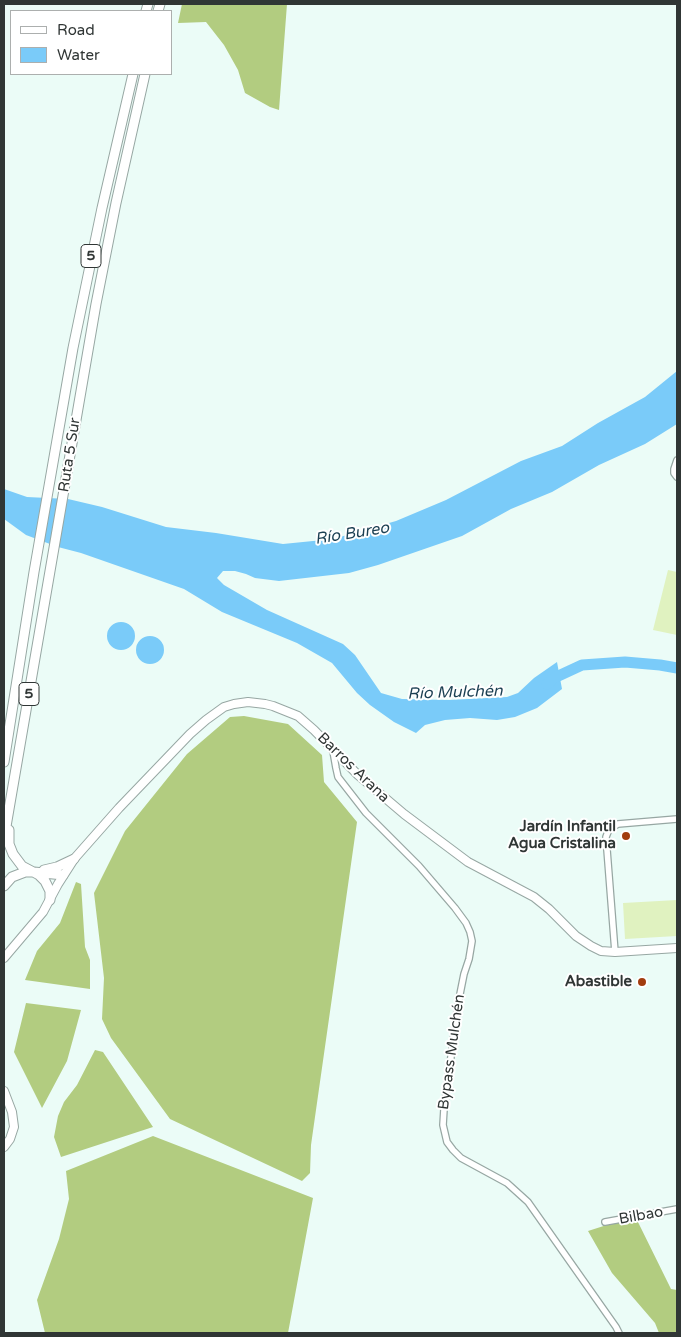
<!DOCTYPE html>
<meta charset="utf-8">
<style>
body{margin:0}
#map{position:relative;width:681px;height:1337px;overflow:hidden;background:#ebfcf7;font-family:"Varela Round",sans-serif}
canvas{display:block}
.frame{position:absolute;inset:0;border:5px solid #303635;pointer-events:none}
.legend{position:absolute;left:10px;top:10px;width:162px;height:65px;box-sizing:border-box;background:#fff;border:1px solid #acafae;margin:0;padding:6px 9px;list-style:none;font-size:15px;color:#303635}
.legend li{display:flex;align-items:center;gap:10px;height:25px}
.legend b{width:25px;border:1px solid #acafae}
</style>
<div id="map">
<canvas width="681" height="1337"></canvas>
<div class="frame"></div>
<ul class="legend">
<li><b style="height:6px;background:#fff"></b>Road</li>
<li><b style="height:14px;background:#7acbf9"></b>Water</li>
</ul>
</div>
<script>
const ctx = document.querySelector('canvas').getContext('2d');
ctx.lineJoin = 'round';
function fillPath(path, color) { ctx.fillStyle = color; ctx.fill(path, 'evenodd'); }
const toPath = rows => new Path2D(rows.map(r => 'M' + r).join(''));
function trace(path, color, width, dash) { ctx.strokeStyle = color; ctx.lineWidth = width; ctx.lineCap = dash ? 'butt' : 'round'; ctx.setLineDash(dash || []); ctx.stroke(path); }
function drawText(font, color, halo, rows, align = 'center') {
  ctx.font = font + ' "Varela Round",sans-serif'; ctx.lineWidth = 4; ctx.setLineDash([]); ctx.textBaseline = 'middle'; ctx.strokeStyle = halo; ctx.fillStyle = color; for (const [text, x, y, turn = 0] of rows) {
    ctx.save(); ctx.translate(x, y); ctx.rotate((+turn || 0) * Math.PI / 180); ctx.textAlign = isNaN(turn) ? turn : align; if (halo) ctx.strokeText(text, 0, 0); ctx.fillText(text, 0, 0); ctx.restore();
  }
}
const green = toPath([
 [668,570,677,572,677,635,653,630],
 [677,900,677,936,625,939,623,903]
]);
const forest = toPath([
 [182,4,287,4,279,110,270,107,245,93,238,70,224,45,206,22,178,23],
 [244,716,288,724,322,755,324,782,357,822,311,1145,310,1173,302,1181,170,1119,111,1038,102,1019,104,978,94,893,125,831,187,754,230,717],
 [76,882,81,884,85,947,90,960,90,989,25,980,37,951,60,923],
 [26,1003,81,1010,67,1061,42,1108,14,1052],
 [95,1050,103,1052,153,1127,61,1157,54,1137,58,1116,64,1102,77,1085],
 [153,1136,313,1198,288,1333,45,1333,37,1300,59,1239,69,1199,66,1171],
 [635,1216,671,1289,677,1290,677,1333,659,1333,655,1323,612,1273,588,1231]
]);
const water = toPath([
 [677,371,677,424,645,444,599,465,552,492,511,509,462,536,378,565,349,573,279,581,255,578,246,574,235,571,223,571,217,578,224,585,267,610,343,644,355,655,381,693,402,699,449,700,507,697,518,693,534,678,557,662,562,689,537,708,515,717,497,720,470,718,445,720,425,725,416,733,394,722,370,705,357,693,332,663,297,643,222,612,184,589,81,553,58,547,26,535,4,519,4,489,27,497,68,499,102,507,166,527,216,533,283,544,333,539,396,521,446,500,521,461,562,446,598,423,645,397],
 '107 636a14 14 0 1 1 28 0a14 14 0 1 1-28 0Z',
 '136 650a14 14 0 1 1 28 0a14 14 0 1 1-28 0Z'
]);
const river = toPath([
 [547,684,554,678,582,665,625,662,660,665,677,668]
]);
const minor = toPath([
 [677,460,674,469,674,473,677,477],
 [333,751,336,768,338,777,366,813,419,866,455,908,466,923,470,932,472,941,469,959,464,974,458,1004,444,1109,443,1125,447,1142,453,1150,461,1158,507,1183,528,1202,616,1327,619,1333],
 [615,952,606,837,609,829,618,824,677,819],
 [605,1222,677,1209]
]);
const major = toPath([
 [4,958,43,912,58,884,74,859,119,808,190,734,206,720,224,707,234,704,248,702,265,704,273,706,298,716,314,730,358,775,404,814,468,862,534,897,549,909,576,936,591,946,601,951,615,952,677,948],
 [4,1091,12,1112,14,1127,10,1139,4,1147]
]);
const highway = toPath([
 [146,11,148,4],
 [158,11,160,4],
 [4,762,34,572,73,348,102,208,133,74],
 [9,830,9,844,13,854,22,866,39,875,45,881,50,891,50,900],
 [4,838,96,304,116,203,145,74],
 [44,870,57,867,74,859],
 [4,886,12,877,25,872,34,872,63,875]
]);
const markers = [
 [626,836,5,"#a23d0f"],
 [642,982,5,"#a23d0f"]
];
const shields = [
 [91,256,20],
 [29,694,20]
];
const shieldNames = [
 ["5",91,256],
 ["5",29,694]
];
const streetNames = [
 ["Ruta 5 Sur",70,455,-81],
 ["Barros Arana",353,768,44],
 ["Bypass Mulchén",452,1052,-82],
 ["Bilbao",641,1216,-10]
];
const poiNames = [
 ["Jardín Infantil",616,827],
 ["Agua Cristalina",616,844],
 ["Abastible",632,982]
];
const waterNames = [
 ["Río Bureo",352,534,-9],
 ["Río Mulchén",455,693,-2]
];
fillPath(green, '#e0f2c0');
fillPath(forest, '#b2cc80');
fillPath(water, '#7acbf9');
trace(river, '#7acbf9', 11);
trace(minor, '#97a7a3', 8);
trace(major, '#97a7a3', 10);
trace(highway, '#97a7a3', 11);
trace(minor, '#fff', 5.5);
trace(major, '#fff', 8);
trace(highway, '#fff', 9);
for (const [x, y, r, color] of markers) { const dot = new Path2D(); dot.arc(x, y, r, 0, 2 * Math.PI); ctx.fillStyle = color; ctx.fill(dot); trace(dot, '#fff', 2); }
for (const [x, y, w] of shields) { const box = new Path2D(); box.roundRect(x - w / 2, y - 11.5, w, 23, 4); ctx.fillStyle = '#fff'; ctx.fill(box); trace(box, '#303635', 1); }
drawText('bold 14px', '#303635', null, shieldNames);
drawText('15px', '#303635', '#fff', streetNames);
drawText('bold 15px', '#303635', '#fff', poiNames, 'right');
drawText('italic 16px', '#1b3f52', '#fff', waterNames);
</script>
